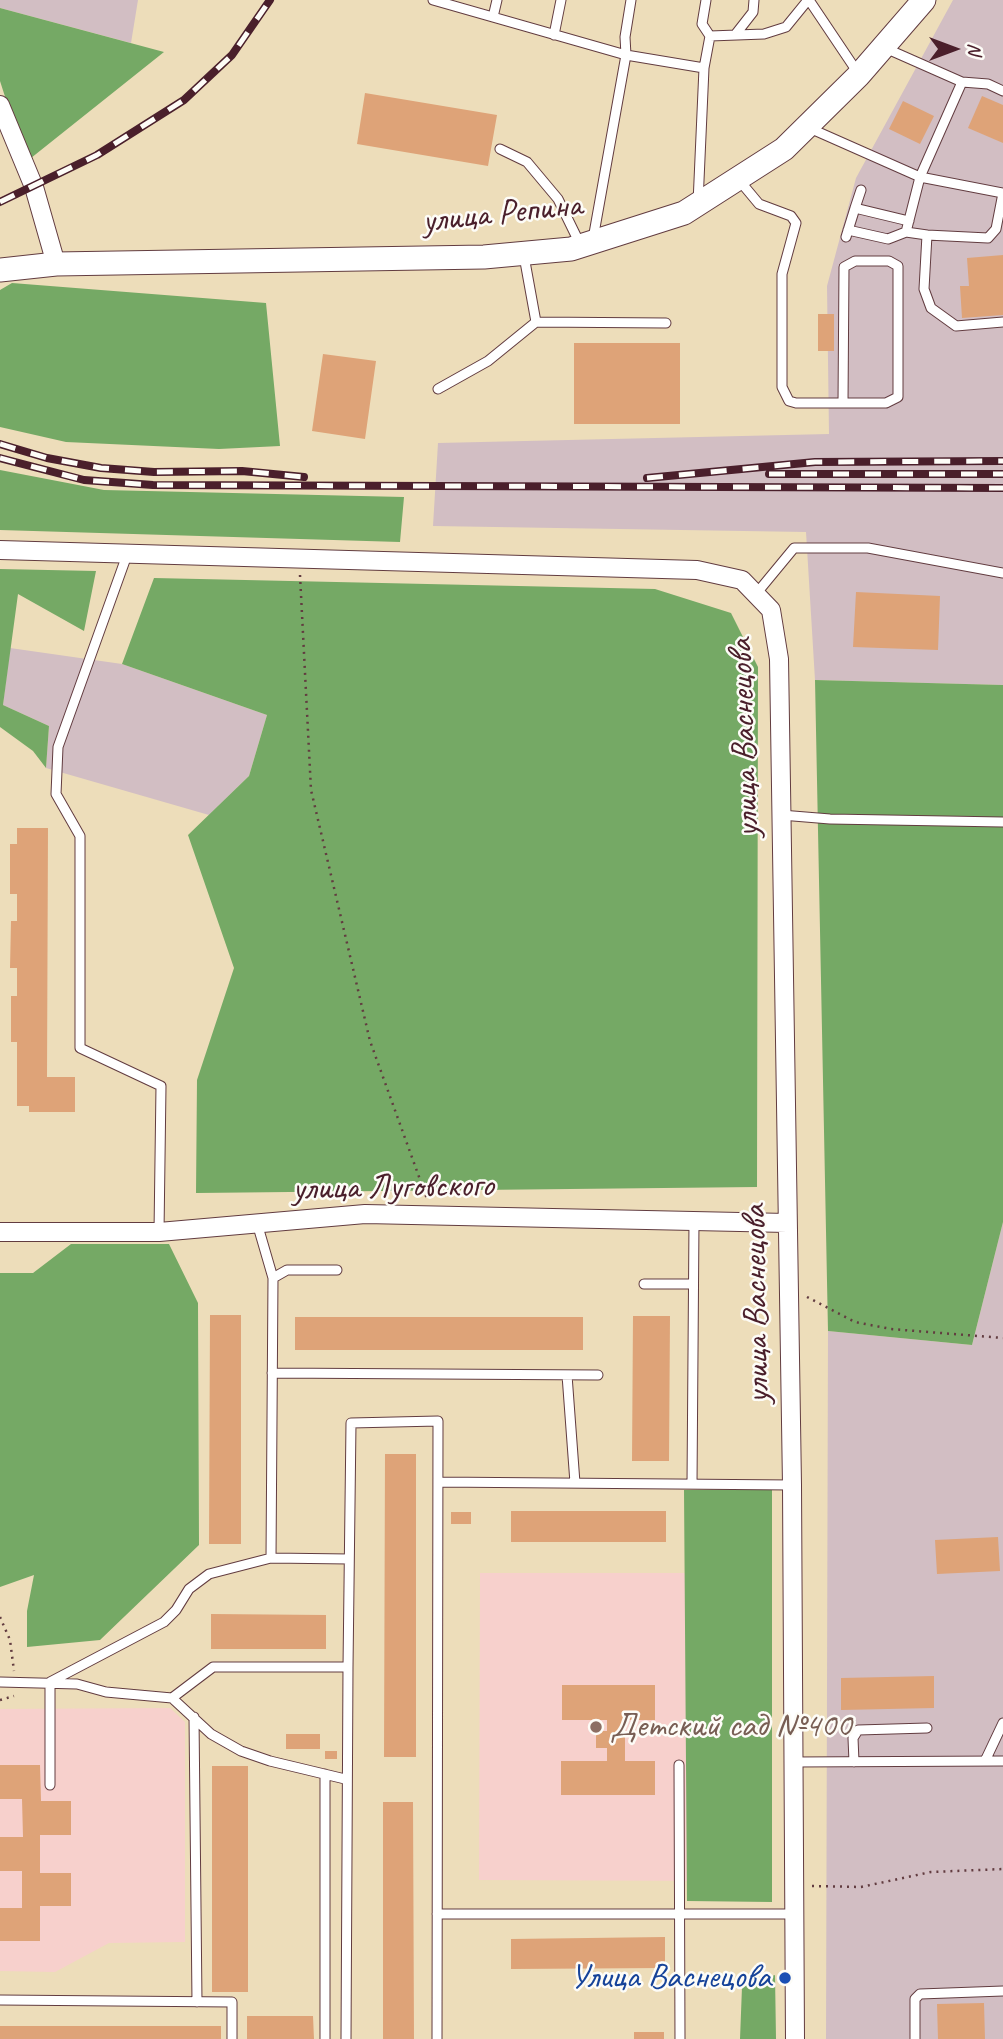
<!DOCTYPE html>
<meta charset="utf-8">
<style>
body{margin:0}
#map{position:relative;width:1003px;height:2039px;overflow:hidden;background:#edddba;font-family:Caveat,sans-serif}
canvas{display:block}
.north{position:absolute;left:919px;top:14px;width:70px;height:70px;-webkit-text-stroke:5px #fdfcf7;paint-order:stroke;rotate:90deg;font-size:19px;font-weight:700;line-height:28px;text-align:center;color:#4a1f2b}
.north::after{content:'';display:block;margin:auto;width:24px;height:32px;background:#4a1f2b;clip-path:polygon(50% 0,100% 100%,50% 72%,0 100%)}
</style>
<div id="map">
<canvas width="1003" height="2039"></canvas>
<div class="north">N</div>
</div>
<script>
const ctx = document.querySelector('canvas').getContext('2d');
ctx.lineJoin = 'round';
function fillPath(path, color) { ctx.fillStyle = color; ctx.fill(path, 'evenodd'); }
const toPath = rows => new Path2D(rows.map(r => 'M' + r).join(''));
function trace(path, color, width, dash) { ctx.strokeStyle = color; ctx.lineWidth = width; ctx.lineCap = dash ? 'butt' : 'round'; ctx.setLineDash(dash || []); ctx.stroke(path); }
function drawText(font, color, halo, rows, align = 'center') {
  ctx.font = font + ' Caveat,sans-serif'; ctx.lineWidth = 5; ctx.setLineDash([]); ctx.textBaseline = 'middle'; ctx.strokeStyle = halo; ctx.fillStyle = color; for (const [text, x, y, turn = 0] of rows) {
    ctx.save(); ctx.translate(x, y); ctx.rotate((+turn || 0) * Math.PI / 180); ctx.textAlign = isNaN(turn) ? turn : align; if (halo) ctx.strokeText(text, 0, 0); ctx.fillText(text, 0, 0); ctx.restore();
  }
}
const built = toPath([
 [480,1573,712,1573,712,1881,479,1880],
 [170,1708,185,1722,185,1942,109,1943,55,1972,0,1971,0,1709]
]);
const industrial = toPath([
 [0,0,138,0,131,43,0,8],
 [953,0,1003,0,1003,685,815,680,806,532,433,526,438,443,829,434,827,286,856,178],
 [10,648,122,664,267,715,249,776,209,815,46,768,49,726,3,705],
 [1003,1222,1003,2039,826,2039,828,1331,972,1345]
]);
const forest = toPath([
 [0,8,164,52,26,162,0,81],
 [12,283,266,303,280,446,219,449,66,442,0,427,0,290],
 [0,470,104,490,404,497,400,542,0,530],
 [0,569,96,571,84,631,18,594,3,705,49,726,46,768,33,751,0,727],
 [154,578,655,589,731,613,758,667,757,1187,196,1193,197,1080,234,968,188,835,249,776,267,715,122,664],
 [815,680,1003,685,1003,1222,972,1345,828,1331],
 [71,1244,169,1244,198,1303,199,1545,100,1640,27,1647,27,1611,34,1575,0,1587,0,1273,33,1273],
 [772,1489,772,1902,687,1901,684,1490],
 [775,1975,776,2039,740,2039,742,1987]
]);
const building = toPath([
 [365,93,497,115,488,166,357,144],
 [982,96,1003,105,1003,143,968,128],
 [903,101,934,116,920,144,889,129],
 [1003,255,1003,315,962,318,960,286,969,286,967,258],
 [818,314,834,314,834,351,818,351],
 [574,343,680,343,680,424,574,424],
 [323,354,376,361,365,439,312,431],
 [856,592,940,596,938,650,853,647],
 [17,828,48,828,47,1077,75,1077,75,1112,29,1112,29,1106,17,1106,17,1042,11,1042,11,996,17,996,17,968,10,968,11,921,17,921,17,894,10,894,10,844,17,844],
 [210,1315,241,1315,241,1544,209,1544],
 [633,1316,670,1316,669,1461,632,1461],
 [295,1317,583,1317,583,1350,295,1350],
 [385,1454,416,1454,416,1757,384,1757],
 [511,1511,666,1511,666,1542,511,1542],
 [451,1512,471,1512,471,1524,451,1524],
 [998,1537,1000,1571,937,1574,935,1540],
 [211,1614,326,1615,326,1649,211,1649],
 [934,1676,934,1708,841,1710,841,1678],
 [562,1685,655,1685,655,1720,625,1720,625,1761,655,1761,655,1795,561,1795,561,1761,607,1761,607,1748,596,1748,596,1731,607,1731,607,1720,562,1720],
 [286,1734,320,1734,320,1749,286,1749],
 [325,1751,337,1751,337,1759,325,1759],
 [0,1765,40,1765,41,1801,71,1801,71,1835,40,1835,40,1873,71,1873,71,1906,40,1906,40,1941,0,1941,0,1908,22,1908,22,1871,0,1871,0,1837,23,1837,22,1799,0,1799],
 [212,1766,248,1766,248,1992,212,1992],
 [383,1802,413,1802,414,2039,383,2039],
 [665,1937,665,1968,511,1969,511,1939],
 [984,2003,985,2039,938,2039,937,2004],
 [247,2016,313,2016,314,2039,247,2039],
 [0,2026,221,2026,221,2039,0,2039],
 [634,2032,664,2032,664,2039,634,2039]
]);
const path = toPath([
 [300,575,311,790,370,1041,427,1199],
 [807,1297,855,1322,891,1329,1003,1338],
 [0,1617,10,1640,14,1671],
 [0,1700,14,1696],
 [812,1886,861,1887,931,1872,1003,1869]
]);
const service = toPath([
 [433,0,626,55,625,37,631,0],
 [706,0,702,24,710,36],
 [809,0,858,73],
 [493,17,497,0],
 [554,35,561,0],
 [735,35,753,12,754,0],
 [885,48,962,82,988,84,1003,91],
 [962,82,920,177,906,232,927,235,924,289,931,308,956,326,1003,322],
 [807,127,920,177,1003,193],
 [500,149,527,162,558,199,580,244],
 [739,180,759,204,791,216,796,223,782,274,782,387,789,401,796,403,886,403,898,397,898,266,889,261,855,261,844,267,843,403],
 [698,203,704,68],
 [855,208,861,190],
 [848,230,888,239,906,232],
 [927,235,988,238,996,229,1003,193],
 [846,237,855,208,909,221],
 [593,239,626,55,704,68,710,36,764,34,786,27,808,0],
 [524,256,536,322,666,323],
 [438,389,488,361,536,322],
 [127,555,58,747,56,794,80,836,80,1048,161,1086,159,1232],
 [756,594,794,548,868,548,1003,573],
 [781,815,830,819,1003,822],
 [273,1278,287,1270,337,1270],
 [644,1284,693,1284],
 [272,1373,598,1375],
 [567,1375,575,1483],
 [438,1482,792,1485],
 [692,1484,694,1221],
 [271,1558,349,1559],
 [348,1667,351,1423,438,1421,437,2039],
 [0,1682,77,1684,106,1692,172,1698,211,1734,241,1751,270,1761,345,1779],
 [172,1698,213,1667,348,1667,346,2039],
 [194,1717,197,2002],
 [985,1761,1003,1723],
 [794,1762,1003,1761],
 [854,1762,853,1738,858,1730,927,1728],
 [679,1765,680,2039],
 [325,1774,325,2039],
 [50,1785,50,1682,164,1622,176,1610,189,1589,209,1574,271,1558,273,1278,257,1223],
 [437,1914,794,1914],
 [0,2000,232,2002,232,2039],
 [915,2039,915,1999,920,1994,1003,1991]
]);
const minor = toPath([
 [0,105,34,187,56,264],
 [0,550,697,570,742,580,771,610,779,659,792,1485,795,2039],
 [0,1232,159,1232,365,1214,787,1223]
]);
const tertiary = toPath([
 [0,270,56,264,484,257,571,249,684,213,784,149,859,75,924,0]
]);
const rail = toPath([
 [0,202,97,155,184,100,232,55,270,0],
 [0,444,47,458,101,468,154,472,242,471,304,477],
 [0,458,84,480,153,485,1003,488],
 [769,474,1003,474],
 [647,478,815,462,1003,461]
]);
const markers = [
 [596,1727,7,"#8d6e63"],
 [785,1978,7,"#1a4fb4"]
];
const streetNames = [
 ["улица Репина",502,214,-6],
 ["улица Васнецова",745,738,-92],
 ["улица Луговского",393,1188,-1],
 ["улица Васнецова",757,1304,-91]
];
const educationNames = [
 ["Детский сад №400",610,1727]
];
const transitNames = [
 ["Улица Васнецова",771,1978]
];
fillPath(built, '#f7d0cc');
fillPath(industrial, '#d2bec3');
fillPath(forest, '#75a965');
fillPath(building, '#dea378');
trace(service, '#623c40', 11);
trace(minor, '#623c40', 20);
trace(tertiary, '#623c40', 25);
trace(path, '#623c40', 2.5, [2, 5]);
trace(service, '#fff', 9);
trace(minor, '#fff', 18);
trace(tertiary, '#fff', 23);
trace(rail, '#4a1f2b', 8);
trace(rail, '#fdfcf7', 5, [16]);
for (const [x, y, r, color] of markers) { const dot = new Path2D(); dot.arc(x, y, r, 0, 2 * Math.PI); ctx.fillStyle = color; ctx.fill(dot); trace(dot, '#fdfcf7', 2.5); }
drawText('35px', '#4a1f2b', '#fdfcf7', streetNames);
drawText('35px', '#785e54', '#fdfcf7', educationNames, 'left');
drawText('35px', '#164399', '#fdfcf7', transitNames, 'right');
</script>
